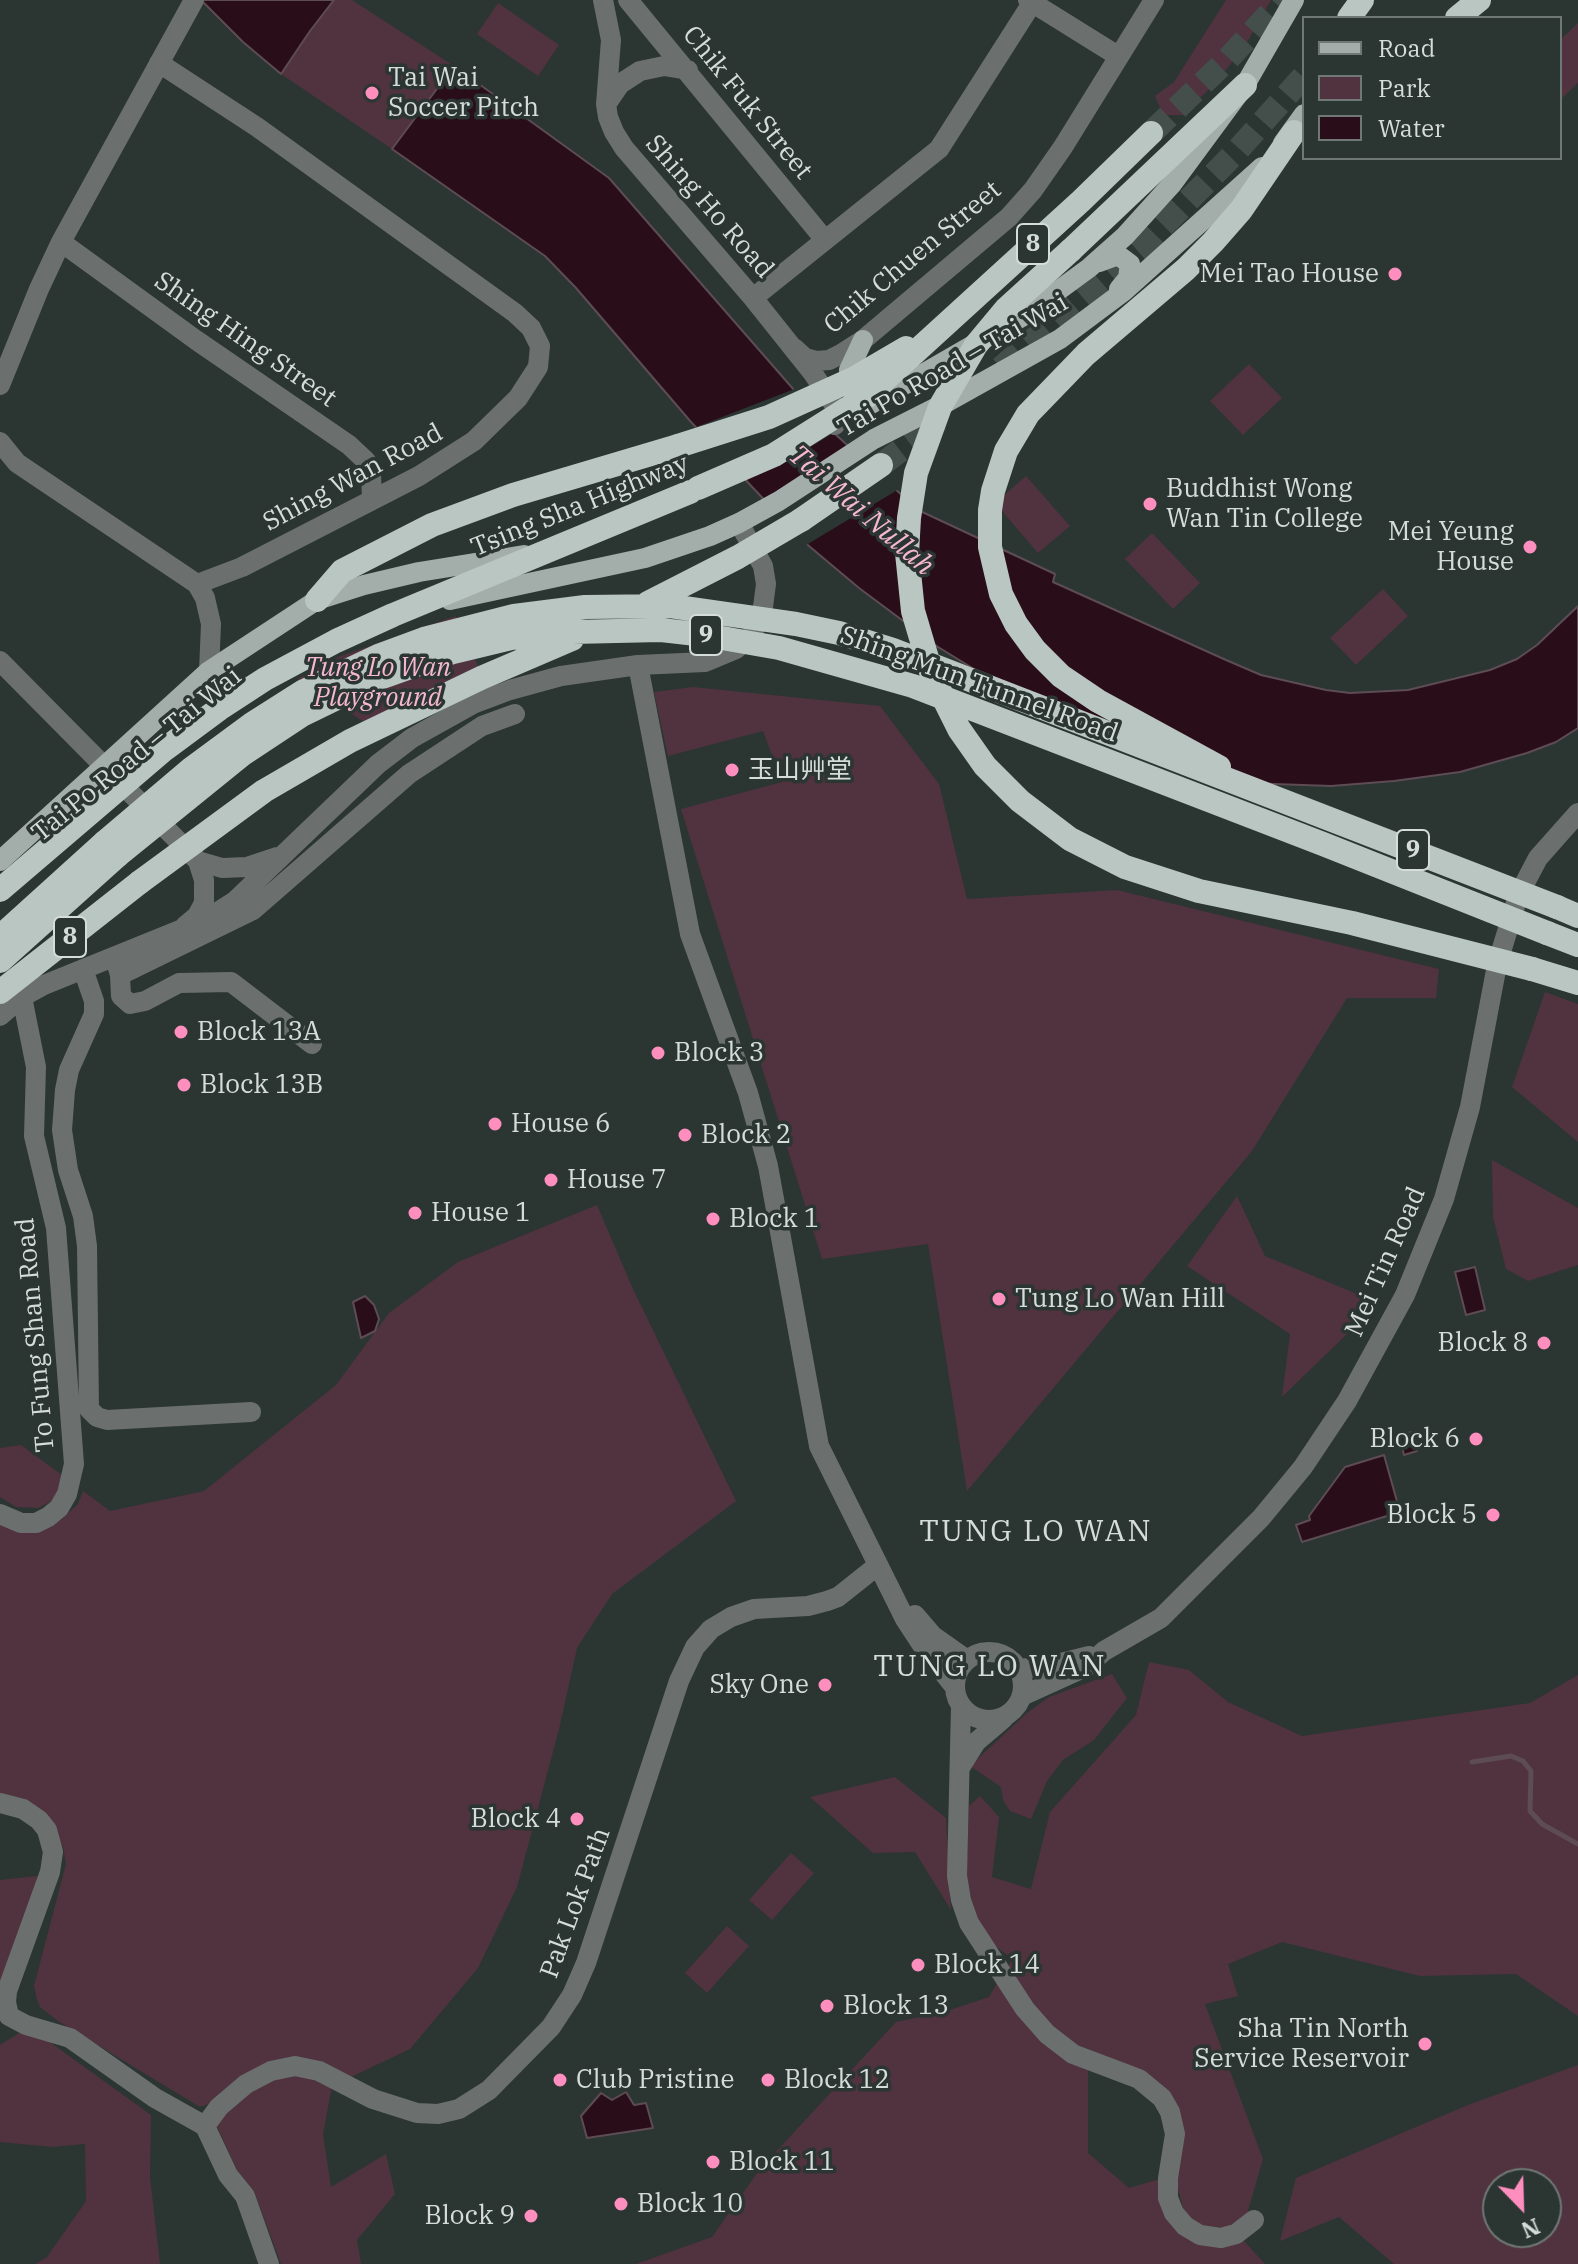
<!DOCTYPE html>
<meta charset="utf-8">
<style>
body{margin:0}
#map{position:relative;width:1578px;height:2264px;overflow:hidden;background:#2b3532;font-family:"IBM Plex Serif",serif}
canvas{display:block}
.legend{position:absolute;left:1302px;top:16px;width:260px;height:144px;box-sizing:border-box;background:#2b3532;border:2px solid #6f7875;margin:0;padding:10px 14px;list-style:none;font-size:24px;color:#d5dcda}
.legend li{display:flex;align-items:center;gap:16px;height:40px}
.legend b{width:40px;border:2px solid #6f7875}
.north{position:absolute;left:1482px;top:2168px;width:80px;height:80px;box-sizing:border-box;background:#2b3532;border:2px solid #6f7875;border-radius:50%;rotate:157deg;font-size:22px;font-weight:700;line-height:32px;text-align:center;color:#d5dcda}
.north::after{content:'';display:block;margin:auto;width:28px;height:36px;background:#fd8ebe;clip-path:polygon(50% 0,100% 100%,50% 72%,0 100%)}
</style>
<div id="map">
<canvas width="1578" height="2264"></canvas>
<ul class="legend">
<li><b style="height:10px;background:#a3adaa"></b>Road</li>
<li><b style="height:22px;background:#50333f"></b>Park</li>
<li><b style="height:22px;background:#290e1a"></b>Water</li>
</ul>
<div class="north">N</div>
</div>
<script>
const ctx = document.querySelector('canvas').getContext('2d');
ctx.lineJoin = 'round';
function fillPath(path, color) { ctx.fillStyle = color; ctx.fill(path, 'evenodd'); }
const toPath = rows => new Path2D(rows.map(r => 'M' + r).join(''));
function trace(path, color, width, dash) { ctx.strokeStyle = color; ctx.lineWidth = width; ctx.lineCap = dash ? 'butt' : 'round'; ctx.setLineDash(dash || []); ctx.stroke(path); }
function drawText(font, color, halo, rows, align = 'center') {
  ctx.font = font + ' "IBM Plex Serif","Noto Sans TC",serif'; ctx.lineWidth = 7; ctx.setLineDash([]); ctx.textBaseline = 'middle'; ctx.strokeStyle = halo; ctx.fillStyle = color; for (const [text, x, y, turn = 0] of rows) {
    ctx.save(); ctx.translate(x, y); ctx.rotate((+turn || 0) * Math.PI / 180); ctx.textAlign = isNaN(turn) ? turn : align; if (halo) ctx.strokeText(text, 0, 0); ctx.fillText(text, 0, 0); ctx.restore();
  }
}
const green = toPath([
 [334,0,352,0,454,66,392,149,281,74,310,31],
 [1226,0,1271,0,1246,44,1218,80,1183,115,1163,115,1155,96,1174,82],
 [498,3,559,45,538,76,477,34],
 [1578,23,1578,83,1560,100,1560,40],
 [1249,364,1282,398,1243,435,1210,401],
 [1026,476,1070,526,1038,553,995,503],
 [1152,533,1200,583,1173,609,1125,559],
 [1383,589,1408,616,1356,665,1330,638],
 [456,616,482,675,372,727,297,679,338,657],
 [693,687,880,706,939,784,967,899,1117,890,1439,969,1436,998,1347,998,1252,1151,967,1491,928,1244,822,1259,681,809,782,782,763,731,668,756,654,692],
 [1545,992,1578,1004,1578,1142,1512,1087],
 [1492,1160,1578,1208,1578,1265,1528,1281,1506,1269,1493,1217],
 [1237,1196,1265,1256,1379,1303,1282,1397,1290,1334,1187,1266],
 [597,1205,633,1289,736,1501,612,1594,577,1648,559,1729,517,1887,478,1968,410,2049,351,2077,322,2063,200,2107,58,2021,40,2007,37,1999,34,1986,66,1864,63,1847,48,1823,0,1798,0,1520,41,1528,61,1520,78,1504,83,1491,110,1511,204,1491,336,1385,389,1313,458,1262],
 [21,1445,66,1478,61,1493,50,1502,38,1508,16,1507,0,1497,0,1448],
 [1149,1662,1189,1670,1228,1702,1302,1736,1530,1703,1578,1675,1578,2016,1516,1974,1420,1976,1282,1942,1228,1964,1238,1996,1205,2004,1263,2159,1247,2214,1227,2228,1204,2226,1191,2219,1183,2208,1177,2184,1184,2134,1178,2108,1169,2092,1143,2071,1078,2045,1053,2027,1033,2004,1008,1967,1012,1959,983,1936,966,1881,969,1806,980,1796,999,1817,992,1877,1031,1889,1050,1812,1136,1715],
 [1112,1674,1127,1698,1094,1740,1063,1760,1047,1781,1031,1819,1010,1811,1003,1800,1001,1787,970,1766,1027,1713,1049,1697],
 [895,1777,946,1818,951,1910,915,1852,873,1853,810,1797],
 [791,1853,814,1873,772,1920,749,1900],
 [37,1876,35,1907,0,1993,0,1880],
 [727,1926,749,1946,707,1993,685,1973],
 [999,1980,1088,2070,1088,2153,1129,2188,1163,2178,1170,2215,1243,2240,1265,2264,636,2264,712,2237,760,2169,896,2022,947,2011,989,1997],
 [29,2027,151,2115,150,2177,160,2264,35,2264,47,2257,86,2201,85,2144,52,2147,0,2142,0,2045],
 [1578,2065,1578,2264,1394,2264,1339,2217,1280,2241,1296,2178,1468,2105],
 [1498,2184,1546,2184,1546,2232,1498,2232],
 [295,2075,317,2079,332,2086,323,2134,331,2187,386,2154,395,2194,357,2240,361,2264,281,2264,254,2191,237,2170,215,2122,251,2090,274,2079]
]);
const water = toPath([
 [201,0,334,0,310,31,281,74,243,42,201,0],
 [454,66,609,178,822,422,918,510,1055,574,1053,582,1226,660,1261,675,1326,690,1350,693,1408,690,1490,670,1517,659,1537,645,1578,606,1578,728,1556,742,1527,753,1460,772,1394,781,1331,786,1246,783,974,669,938,647,859,588,803,541,691,422,576,288,545,256,392,149,454,66],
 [1475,1267,1485,1310,1466,1315,1455,1272,1475,1267],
 [365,1296,374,1305,379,1319,375,1331,361,1338,353,1302,365,1296],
 [1412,1432,1417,1451,1404,1455,1399,1435,1412,1432],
 [1384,1455,1400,1512,1302,1542,1296,1525,1310,1520,1309,1516,1345,1467,1384,1455],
 [626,2092,634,2105,646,2103,653,2128,587,2138,581,2116,601,2093,612,2100,626,2092]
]);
const pier = toPath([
 [797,388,837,431,800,453,742,482,691,429],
 [860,451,899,489,803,547,771,513]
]);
const stream = toPath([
 [1472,1762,1511,1756,1523,1761,1531,1771,1530,1811,1542,1824,1578,1844]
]);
const highwayTunnel = toPath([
 [1151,133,1226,61,1282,0],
 [1001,368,1149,240,1235,153,1304,76],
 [881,465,939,421]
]);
const minor = toPath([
 [603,0,611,40,606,104,608,117,614,132,624,148,753,298,812,372,837,409,838,418,835,425],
 [628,0,825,240],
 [1028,0,1118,56],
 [607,103,620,84,640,71,664,66,688,70],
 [61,242,196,340,349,445,366,461,371,474,372,499],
 [753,298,939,149,1034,0],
 [794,348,805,358,816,361,829,360,841,354,863,340,1009,217,1033,190,1063,147,1154,0],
 [0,385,39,289,61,242,194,0],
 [0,442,17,463,197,584,242,567,419,476,474,441,518,398,538,367,540,346,531,328,515,313,257,127,159,63],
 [197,584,205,598,211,624,209,671],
 [0,661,198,861,222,868,247,867,277,857],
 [638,665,690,934,748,1093,768,1166,819,1446,905,1619,924,1648,954,1686],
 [185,926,197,916,204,903,204,880,198,861],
 [115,958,120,975,253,910,409,774,482,726,515,714],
 [83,969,94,1001,94,1014,69,1070,65,1090,62,1130,68,1170,83,1216,87,1246,89,1409,97,1417,107,1420,251,1412],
 [120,975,121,996,130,1004,145,1001,179,983,231,982,312,1044],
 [0,1016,22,997,44,985,207,919,235,901,378,764,412,738,473,704,510,690,561,676,638,665,705,662,736,649,752,635,763,607,766,584,763,566,739,523],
 [0,1514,21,1523,36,1523,48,1517,59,1508,67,1494,74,1464,56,1228,34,1136,36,1067,22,997],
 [915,1615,933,1636,967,1660],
 '955 1686a34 34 0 1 1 68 0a34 34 0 1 1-68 0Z',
 [1019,1669,1049,1666,1089,1656],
 [1022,1696,1086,1667,1104,1651,1161,1618,1261,1518,1303,1467,1347,1401,1405,1295,1444,1199,1470,1107,1497,965,1518,896,1538,858,1578,813],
 [961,1706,957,1876,961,1900,969,1923,1025,2009,1047,2034,1073,2054,1139,2079,1162,2098,1170,2112,1175,2134,1168,2178,1168,2198,1174,2213,1185,2226,1200,2235,1221,2238,1236,2234,1254,2220],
 [961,1766,976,1742,1003,1719],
 [0,1803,23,1809,39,1820,47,1830,53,1852,50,1872,7,1991,6,2002,9,2016,26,2025,70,2038,155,2098,205,2126,228,2175,245,2196,269,2264],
 [205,2126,219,2107,246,2084,271,2071,295,2066,319,2071,373,2099,417,2113,438,2114,459,2109,489,2090,551,2027,572,1995,586,1963,679,1681,695,1647,711,1629,731,1617,754,1609,808,1606,827,1601,838,1597,877,1566]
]);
const major = toPath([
 [1283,143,1304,114],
 [1099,262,1118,255,1130,264,1128,278,1119,289],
 [853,392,849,370,863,340],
 [864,408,1025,315,1089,268,1125,236,1172,184,1245,85,1294,0],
 [450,600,645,558,710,536,739,523,779,501,874,439,949,401,1060,339,1123,292,1262,167],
 [0,861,209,671,317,600,364,585,419,572,524,555]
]);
const highway = toPath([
 [1457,18,1479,0],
 [1071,250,1245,85],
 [853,379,906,348],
 [866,397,1081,201,1151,133],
 [801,520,881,465],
 [317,600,342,571,432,525,513,495,678,446],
 [1219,767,1098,701,1061,676,1035,650,1016,624,1001,594,990,547,990,510,993,491,1006,451,1028,414,1086,354,1186,269,1213,242,1241,210,1294,132],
 [1557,907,1578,916],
 [1547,933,1578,945],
 [0,937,105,842],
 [0,961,117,856],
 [1532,969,1578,983],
 [0,992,140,882]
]);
const highwayBridge = toPath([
 [1349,18,1362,0],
 [1071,250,1006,309,976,345,940,407,916,473,909,518,907,553,913,611,932,675,959,729,985,766,1020,801,1070,839,1125,867,1199,891,1352,923,1532,969],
 [678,446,769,417,853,379],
 [698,488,774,455,866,397],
 [648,603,738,557,801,520],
 [105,842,191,769,252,724,304,691,378,656,424,639,514,616,585,607,670,606,796,624,839,633,893,650,1557,907],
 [117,856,243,754,302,715,374,680,453,652,511,638,572,632,661,630,705,635,779,648,913,686,1323,844,1547,933],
 [140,882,264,791,350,741,481,678,572,639],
 [0,890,165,749,219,709,265,679,336,641,393,615,690,492]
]);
const markers = [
 [372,93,8,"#fd8ebe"],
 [1395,274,8,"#fd8ebe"],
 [1150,504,8,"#fd8ebe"],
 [1530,547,8,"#fd8ebe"],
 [732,770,8,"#fd8ebe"],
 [181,1032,8,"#fd8ebe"],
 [658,1053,8,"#fd8ebe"],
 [184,1085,8,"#fd8ebe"],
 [495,1124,8,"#fd8ebe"],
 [685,1135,8,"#fd8ebe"],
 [551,1180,8,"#fd8ebe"],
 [415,1213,8,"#fd8ebe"],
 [713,1219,8,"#fd8ebe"],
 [999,1299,8,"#fd8ebe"],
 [1544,1343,8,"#fd8ebe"],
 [1476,1439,8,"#fd8ebe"],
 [1493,1515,8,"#fd8ebe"],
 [825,1685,8,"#fd8ebe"],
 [577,1819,8,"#fd8ebe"],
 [918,1965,8,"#fd8ebe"],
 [827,2006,8,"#fd8ebe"],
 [1425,2044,8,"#fd8ebe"],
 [560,2080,8,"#fd8ebe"],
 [768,2080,8,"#fd8ebe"],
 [713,2162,8,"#fd8ebe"],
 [621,2204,8,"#fd8ebe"],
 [531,2216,8,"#fd8ebe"]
];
const shields = [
 [1033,244,32],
 [706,635,32],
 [1413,850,32],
 [70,937,32]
];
const shieldNames = [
 ["8",1033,244],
 ["9",706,635],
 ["9",1413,850],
 ["8",70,937]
];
const poiNames = [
 ["Tai Wai",388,78],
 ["Soccer Pitch",388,108],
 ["Mei Tao House",1379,274,"right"],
 ["Buddhist Wong",1166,489],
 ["Wan Tin College",1166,519],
 ["Mei Yeung",1514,532,"right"],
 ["House",1514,562,"right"],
 ["玉山艸堂",748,770],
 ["Block 13A",197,1032],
 ["Block 3",674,1053],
 ["Block 13B",200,1085],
 ["House 6",511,1124],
 ["Block 2",701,1135],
 ["House 7",567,1180],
 ["House 1",431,1213],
 ["Block 1",729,1219],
 ["Tung Lo Wan Hill",1015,1299],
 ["Block 8",1528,1343,"right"],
 ["Block 6",1460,1439,"right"],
 ["Block 5",1477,1515,"right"],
 ["Sky One",809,1685,"right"],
 ["Block 4",561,1819,"right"],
 ["Block 14",934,1965],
 ["Block 13",843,2006],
 ["Sha Tin North",1409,2029,"right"],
 ["Service Reservoir",1409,2059,"right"],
 ["Club Pristine",576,2080],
 ["Block 12",784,2080],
 ["Block 11",729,2162],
 ["Block 10",637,2204],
 ["Block 9",515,2216,"right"]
];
const streetNames = [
 ["Chik Fuk Street",747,103,51],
 ["Shing Ho Road",709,207,49],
 ["Chik Chuen Street",913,258,-40],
 ["Shing Hing Street",245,340,35],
 ["Tai Po Road – Tai Wai",953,366,-30],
 ["Shing Wan Road",353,478,-28],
 ["Tsing Sha Highway",580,506,-22],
 ["Shing Mun Tunnel Road",979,685,20],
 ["Tai Po Road – Tai Wai",137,755,-39],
 ["Mei Tin Road",1386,1262,-66],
 ["To Fung Shan Road",36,1335,-95],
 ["Pak Lok Path",576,1903,-70]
];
const parkNames = [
 ["Tung Lo Wan",378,668],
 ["Playground",378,698]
];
const waterNames = [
 ["Tai Wai Nullah",861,511,41]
];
const quarterNames = [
 ["TUNG LO WAN",1036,1532],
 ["TUNG LO WAN",990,1667]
];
fillPath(green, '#50333f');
fillPath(water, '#290e1a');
trace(water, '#5d4c54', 2);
fillPath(pier, '#2b3532');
trace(stream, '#5d4c54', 5);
trace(highwayTunnel, '#444e4b', 24, [24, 12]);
trace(minor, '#6b706f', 20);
trace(major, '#a3adaa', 20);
trace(highway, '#b9c6c2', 24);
trace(highwayBridge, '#b9c6c2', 24);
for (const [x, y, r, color] of markers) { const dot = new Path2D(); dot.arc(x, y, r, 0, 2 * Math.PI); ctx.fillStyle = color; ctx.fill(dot); trace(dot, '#2b3532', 3); }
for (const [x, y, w] of shields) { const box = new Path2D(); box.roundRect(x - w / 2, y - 20, w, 40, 6); ctx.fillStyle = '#2b3532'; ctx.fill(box); trace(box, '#d5dcda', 2); }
drawText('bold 24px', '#d5dcda', null, shieldNames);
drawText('26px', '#d5dcda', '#2b3532', poiNames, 'left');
drawText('26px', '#d5dcda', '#2b3532', streetNames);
drawText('italic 26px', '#f5b8d0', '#2b3532', parkNames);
drawText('italic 28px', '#f6b8d0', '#2b3532', waterNames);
ctx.letterSpacing = '2px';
drawText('30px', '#d5dcda', '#2b3532', quarterNames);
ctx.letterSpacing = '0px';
</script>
